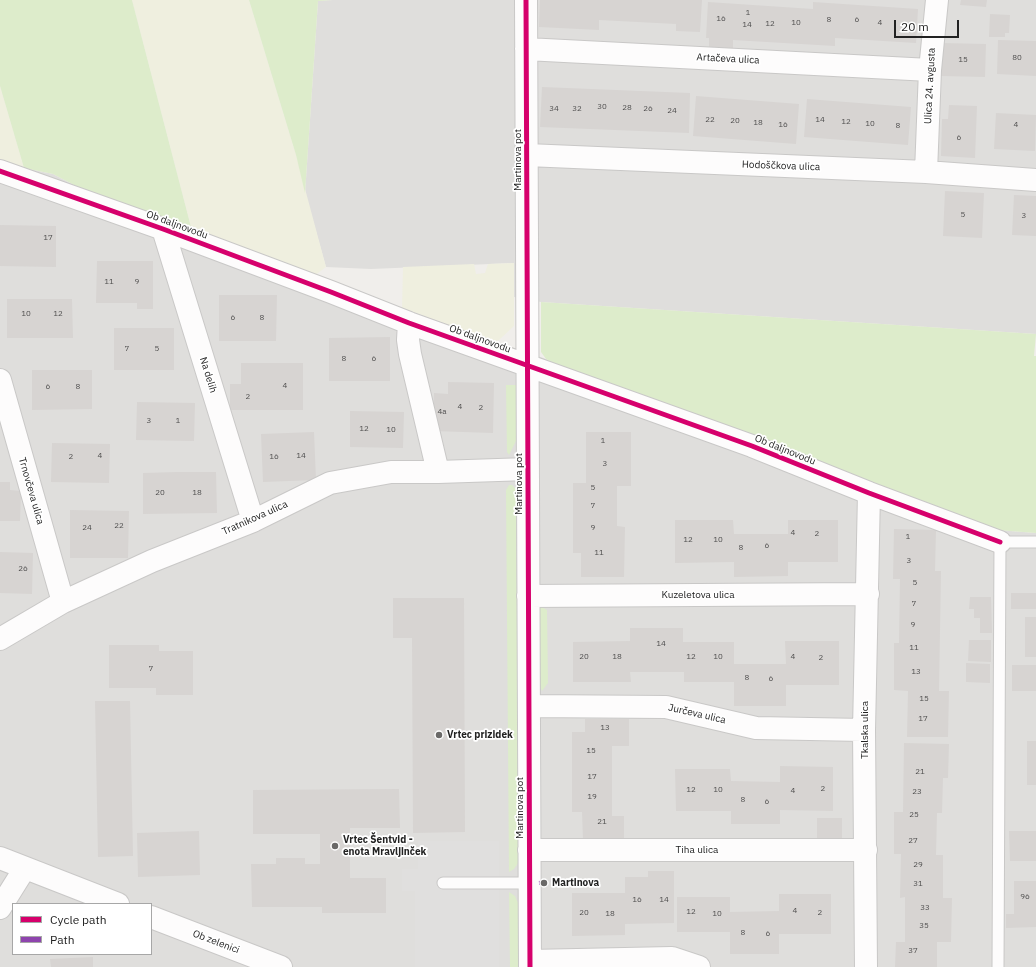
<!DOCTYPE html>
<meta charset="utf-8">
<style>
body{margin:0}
#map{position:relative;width:1036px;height:967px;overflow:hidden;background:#f0eeeb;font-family:"IBM Plex Sans",sans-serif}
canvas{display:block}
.legend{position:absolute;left:12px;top:903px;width:140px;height:52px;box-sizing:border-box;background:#fff;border:1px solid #a7a7a7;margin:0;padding:5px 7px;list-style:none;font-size:12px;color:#222}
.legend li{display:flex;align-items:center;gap:8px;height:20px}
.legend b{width:20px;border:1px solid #a7a7a7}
.scale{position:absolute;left:894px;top:20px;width:65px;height:18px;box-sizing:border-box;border:2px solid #222;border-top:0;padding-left:5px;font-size:12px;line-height:14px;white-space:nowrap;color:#222;-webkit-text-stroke:3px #fff;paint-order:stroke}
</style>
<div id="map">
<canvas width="1036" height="967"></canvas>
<ul class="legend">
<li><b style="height:5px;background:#d6006c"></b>Cycle path</li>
<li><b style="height:5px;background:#8e44ad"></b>Path</li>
</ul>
<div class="scale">20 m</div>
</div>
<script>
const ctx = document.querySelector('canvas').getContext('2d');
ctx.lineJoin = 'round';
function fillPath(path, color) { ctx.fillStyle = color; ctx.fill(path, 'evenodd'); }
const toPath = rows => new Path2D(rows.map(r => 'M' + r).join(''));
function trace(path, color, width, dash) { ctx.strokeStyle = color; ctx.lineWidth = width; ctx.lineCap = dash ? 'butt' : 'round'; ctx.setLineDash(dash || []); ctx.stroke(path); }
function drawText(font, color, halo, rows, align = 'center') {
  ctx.font = font + ' "IBM Plex Sans",sans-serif'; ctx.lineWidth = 3.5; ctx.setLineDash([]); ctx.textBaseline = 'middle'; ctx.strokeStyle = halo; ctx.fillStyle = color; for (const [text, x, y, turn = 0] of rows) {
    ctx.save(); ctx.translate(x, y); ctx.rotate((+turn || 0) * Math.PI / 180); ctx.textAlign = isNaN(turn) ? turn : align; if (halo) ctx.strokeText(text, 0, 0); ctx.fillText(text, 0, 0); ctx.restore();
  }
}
const residential = toPath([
 [332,0,1036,0,1036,334,541,302,514,297,514,263,371,269,326,267,305,193,318,1],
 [0,159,24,168,53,174,95,196,402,308,546,359,573,375,997,530,1036,533,1036,967,0,967],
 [13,904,151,904,151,954,13,954]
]);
const farmland = toPath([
 [132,0,249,0,296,155,326,267,314,276,192,231],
 [0,86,24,168,0,159],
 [514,263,514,326,499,340,496,341,488,339,402,308,403,267,474,264,476,274,485,273,488,264]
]);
const grass = toPath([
 [0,0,132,0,192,231,95,196,53,174,24,168,0,86],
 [249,0,332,0,318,1,305,193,296,155],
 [541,302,1036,334,1034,356,1036,356,1036,533,997,530,572,375,546,359,541,352],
 [506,385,516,385,516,441,509,455,507,452],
 [509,485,512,485,516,489,516,495,519,862,514,869,509,872,506,490],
 [540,606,547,610,548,683,542,691,538,682,538,611],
 [509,892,515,896,519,905,519,967,510,967]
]);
const parking = toPath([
 [418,841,499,841,499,967,415,967,415,891,402,891,402,869,418,869]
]);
const building = toPath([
 [540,0,702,0,700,32,676,31,676,24,599,20,599,30,539,27],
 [961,0,987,0,986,7,960,5],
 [708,2,813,9,813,2,918,9,916,43,835,38,835,46,733,40,733,48,709,47,709,38,706,38],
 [990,14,1010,15,1009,33,1005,33,1005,37,989,37],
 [998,40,1036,41,1036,76,997,74],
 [941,43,986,44,985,77,941,76],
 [542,87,690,93,689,133,540,127],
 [696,96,799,104,796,144,693,136],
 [807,99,911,107,908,145,804,137],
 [949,105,977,106,975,158,941,156,942,119,948,119],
 [996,113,1036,115,1035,151,994,149],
 [945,191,984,193,982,238,943,236],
 [1014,195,1036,196,1036,236,1012,235],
 [0,225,56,226,56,267,0,266],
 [97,261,153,261,153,309,137,309,137,303,96,303],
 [219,295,277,295,276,341,219,341],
 [7,299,72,299,73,338,7,338],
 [114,328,174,328,174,370,114,370],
 [390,337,390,381,329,381,329,338],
 [241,363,303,363,303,410,230,410,230,384,241,384],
 [32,370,92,370,92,409,32,410],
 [448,382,494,383,493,433,433,431,434,393,448,394],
 [137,402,195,403,194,441,136,440],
 [350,411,404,412,403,448,350,447],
 [314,432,316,480,263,482,261,434],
 [586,432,631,432,631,486,617,486,617,526,625,527,624,577,581,577,581,553,573,553,573,483,586,483],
 [52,443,110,444,109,483,51,482],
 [177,472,216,472,217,513,143,514,143,473],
 [0,482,10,482,10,490,21,491,20,521,0,521],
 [70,510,129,511,128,558,70,558],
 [675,520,733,520,734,534,788,534,788,520,838,520,838,562,788,562,788,576,734,577,734,562,675,563],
 [894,529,936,530,935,571,941,571,939,691,949,691,948,737,907,737,908,691,894,690,894,643,899,643,900,579,893,579],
 [0,552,33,553,32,594,0,593],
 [1011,593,1036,593,1036,609,1011,609],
 [970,597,991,597,992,633,980,633,980,618,974,618,974,609,969,609],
 [393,598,464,598,465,832,413,833,412,638,393,638],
 [1025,617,1036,617,1036,657,1025,657],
 [630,628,683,628,683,642,734,642,734,664,786,664,785,641,839,641,839,685,786,685,786,706,734,706,734,682,684,682,684,672,630,672,631,682,573,682,573,642,630,641],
 [969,640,991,640,991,662,968,661],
 [109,645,159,645,159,651,193,651,193,695,156,695,156,688,109,688],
 [966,663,990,664,990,683,966,682],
 [1012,665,1036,665,1036,691,1012,691],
 [95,701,130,701,133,856,98,857],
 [585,719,629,719,629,746,612,746,612,816,624,816,624,840,583,840,582,812,572,812,572,732,585,732],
 [1027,741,1036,741,1036,785,1027,785],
 [904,743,949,744,948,778,943,778,942,813,937,813,936,855,943,855,943,898,952,898,951,942,937,942,937,967,895,967,896,942,905,942,905,897,900,898,901,854,894,854,894,812,903,812],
 [780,766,833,767,833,811,780,810,780,824,731,824,731,811,676,811,675,769,730,769,731,781,780,782],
 [399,789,400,828,350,828,350,878,386,878,386,913,322,913,322,907,252,907,251,864,276,864,276,858,305,858,305,864,320,864,320,834,253,834,253,790],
 [817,818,842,818,842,838,817,838],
 [199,831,200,875,138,877,137,833],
 [1009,831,1036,831,1036,861,1010,861],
 [648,871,674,871,674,923,625,924,625,935,572,936,572,893,625,893,625,877,648,877],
 [1014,881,1036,881,1036,927,1006,928,1006,914,1014,914],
 [779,894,831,894,831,934,779,934,779,954,730,954,730,932,677,932,677,897,730,897,730,912,779,911],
 [93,957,93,967,51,967,50,959]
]);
const lane = toPath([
 [443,883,529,883],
 [998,967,1000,542,1036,542]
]);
const street = toPath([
 [526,0,530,967],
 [526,49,930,70],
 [527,155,926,172,1036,180],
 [0,171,163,229,331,292,409,323,752,446,869,493,1000,542],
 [926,172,930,70,937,0],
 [163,229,253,521],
 [409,323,408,340,410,354,438,472],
 [0,380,63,602],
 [528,596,868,594],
 [0,639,63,602,152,561,253,521,330,483,391,472,438,472,528,469],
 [529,706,666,707,756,728,864,730],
 [529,850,866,850],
 [0,858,118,904],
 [0,908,25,868],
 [151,917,281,967],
 [530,961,672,958,699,967],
 [866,967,864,730,869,493]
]);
const quiet = toPath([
 [539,883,551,882]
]);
const cycleway = toPath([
 [526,0,530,967],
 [0,171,163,229,331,292,409,323,752,446,869,493,1000,542]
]);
const markers = [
 [439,735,4,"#6a6968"],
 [335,846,4,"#6a6968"],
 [544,883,4,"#6a6968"]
];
const numberNames = [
 ["1",748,13],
 ["16",721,19],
 ["8",829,20],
 ["6",857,20],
 ["10",796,23],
 ["4",880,23],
 ["12",770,24],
 ["14",747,25],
 ["80",1017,58],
 ["15",963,60],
 ["30",602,107],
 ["28",627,108],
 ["34",554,109],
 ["32",577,109],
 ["26",648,109],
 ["24",672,111],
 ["22",710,120],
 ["14",820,120],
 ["20",735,121],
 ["12",846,122],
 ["18",758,123],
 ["10",870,124],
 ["16",783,125],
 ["4",1016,125],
 ["8",898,126],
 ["6",959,138],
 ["5",963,215],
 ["3",1024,216],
 ["17",48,238],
 ["11",109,282],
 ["9",137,282],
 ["10",26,314],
 ["12",58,314],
 ["6",233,318],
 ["8",262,318],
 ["7",127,349],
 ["5",157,349],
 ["8",344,359],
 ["6",374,359],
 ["4",285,386],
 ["6",48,387],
 ["8",78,387],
 ["2",248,397],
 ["4",460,407],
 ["2",481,408],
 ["4a",442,412],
 ["3",149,421],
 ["1",178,421],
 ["12",364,429],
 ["10",391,430],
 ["1",603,441],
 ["4",100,456],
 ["14",301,456],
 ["2",71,457],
 ["16",274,457],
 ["3",605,464],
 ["5",593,488],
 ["20",160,493],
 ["18",197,493],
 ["7",593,506],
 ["22",119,526],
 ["24",87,528],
 ["9",593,528],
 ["4",793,533],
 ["2",817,534],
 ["1",908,537],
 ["12",688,540],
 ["10",718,540],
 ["6",767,546],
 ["8",741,548],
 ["11",599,553],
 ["3",909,561],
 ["26",23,569],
 ["5",915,583],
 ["7",914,604],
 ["9",913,625],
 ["14",661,644],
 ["11",914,648],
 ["20",584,657],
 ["18",617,657],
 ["12",691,657],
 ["10",718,657],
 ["4",793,657],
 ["2",821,658],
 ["7",151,669],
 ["13",916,672],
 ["8",747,678],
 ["6",771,679],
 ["15",924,699],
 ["17",923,719],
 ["13",605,728],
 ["15",591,751],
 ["21",920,772],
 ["17",592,777],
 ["2",823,789],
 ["12",691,790],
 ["10",718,790],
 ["4",793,791],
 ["23",917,792],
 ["19",592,797],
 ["8",743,800],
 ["6",767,802],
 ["25",914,815],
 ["21",602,822],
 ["27",913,841],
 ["29",918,865],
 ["31",918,884],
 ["96",1025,897],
 ["16",637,900],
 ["14",664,900],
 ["33",925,908],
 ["4",795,911],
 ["12",691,912],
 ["20",584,913],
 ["2",820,913],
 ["18",610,914],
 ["10",717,914],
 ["35",924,926],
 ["8",743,933],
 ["6",768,934],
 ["37",913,951]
];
const streetNames = [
 ["Artačeva ulica",728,59,3],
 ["Ulica 24. avgusta",930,86,-87],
 ["Martinova pot",518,160,-90],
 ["Hodoščkova ulica",781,166,2],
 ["Ob daljnovodu",177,225,20],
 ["Ob daljnovodu",480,339,20],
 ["Na delih",208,375,73],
 ["Ob daljnovodu",785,450,22],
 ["Martinova pot",519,484,-90],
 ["Trnovčeva ulica",31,491,74],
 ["Tratnikova ulica",255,518,-24],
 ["Kuzeletova ulica",698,595],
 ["Jurčeva ulica",697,714,13],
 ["Tkalska ulica",865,730,-90],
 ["Martinova pot",520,808,-90],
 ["Tiha ulica",697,850],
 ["Ob zelenici",216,942,21]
];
const poiNames = [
 ["Vrtec prizidek",447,735],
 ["Vrtec Šentvid -",343,840],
 ["enota Mravljinček",343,852],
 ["Martinova",552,883]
];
fillPath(residential, '#dfdedc');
fillPath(farmland, '#efefdf');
fillPath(grass, '#ddeccb');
fillPath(parking, '#e0dfde');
fillPath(building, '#d7d4d2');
trace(lane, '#c9c8c7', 13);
trace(street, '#c9c8c7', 24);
trace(lane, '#fdfcfc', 11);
trace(street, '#fdfcfc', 22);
trace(quiet, '#8e44ad', 4, [8, 4]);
trace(cycleway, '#d6006c', 5);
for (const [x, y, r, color] of markers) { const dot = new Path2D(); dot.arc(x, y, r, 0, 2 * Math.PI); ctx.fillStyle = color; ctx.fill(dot); trace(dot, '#fff', 1.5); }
drawText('8px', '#4f4e4e', null, numberNames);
drawText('10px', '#222', '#fff', streetNames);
drawText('bold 10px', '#222', '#fff', poiNames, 'left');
</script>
